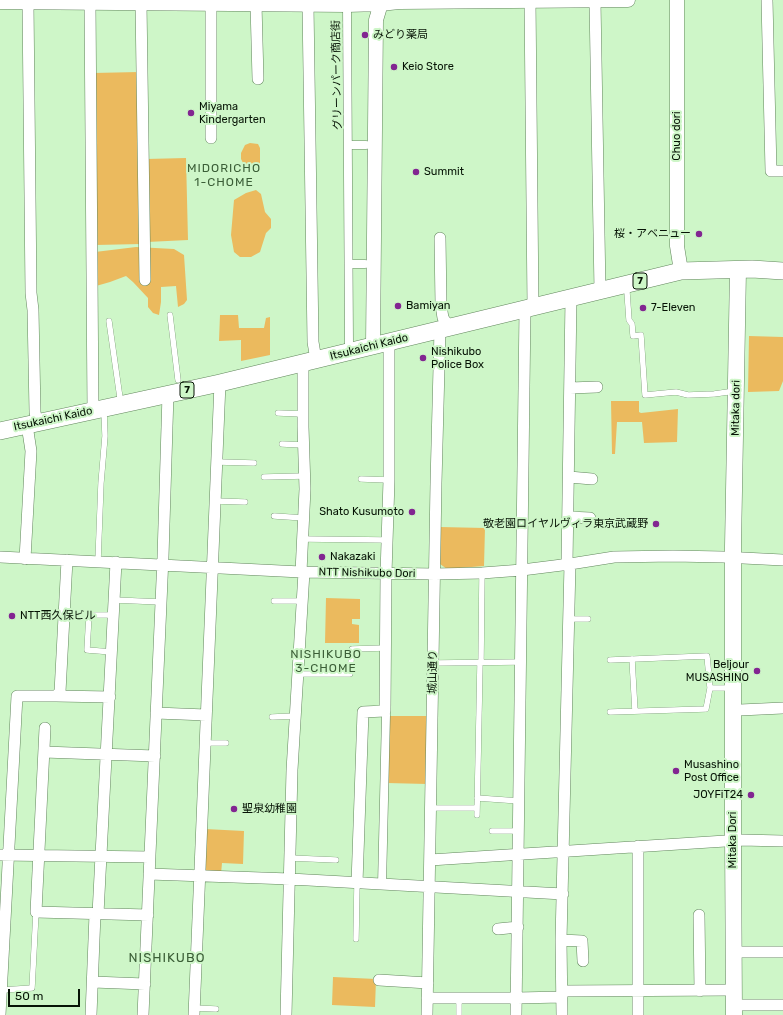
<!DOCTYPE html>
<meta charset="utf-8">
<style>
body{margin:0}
#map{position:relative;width:783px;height:1015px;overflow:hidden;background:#cef6c8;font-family:Rubik,sans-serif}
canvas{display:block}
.scale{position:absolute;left:8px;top:989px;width:72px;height:18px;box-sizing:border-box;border:2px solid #061305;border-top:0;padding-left:5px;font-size:12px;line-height:14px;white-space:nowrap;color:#061305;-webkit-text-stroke:3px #cef6c8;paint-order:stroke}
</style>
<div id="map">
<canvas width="783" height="1015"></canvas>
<div class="scale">50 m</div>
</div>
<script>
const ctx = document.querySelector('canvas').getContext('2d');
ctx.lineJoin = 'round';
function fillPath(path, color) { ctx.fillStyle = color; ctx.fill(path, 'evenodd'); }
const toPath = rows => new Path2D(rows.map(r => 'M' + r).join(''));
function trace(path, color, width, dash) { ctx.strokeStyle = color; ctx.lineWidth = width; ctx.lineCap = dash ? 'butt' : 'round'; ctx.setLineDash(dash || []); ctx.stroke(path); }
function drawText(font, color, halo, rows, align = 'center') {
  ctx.font = font + ' Rubik,"Noto Sans JP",sans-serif'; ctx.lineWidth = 4; ctx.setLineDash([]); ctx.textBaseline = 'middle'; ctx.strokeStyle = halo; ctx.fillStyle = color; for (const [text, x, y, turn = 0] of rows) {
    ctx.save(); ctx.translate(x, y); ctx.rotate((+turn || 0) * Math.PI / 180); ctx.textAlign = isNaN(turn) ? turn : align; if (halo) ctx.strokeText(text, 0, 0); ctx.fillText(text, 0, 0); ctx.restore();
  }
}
const green = toPath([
 [139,72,142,244,95,245,93,73],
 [250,143,258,144,260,148,260,163,255,170,249,171,245,167,241,159,241,153,245,145],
 [186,158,188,240,147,242,146,159],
 [256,190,261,194,265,212,271,219,271,228,266,233,260,252,251,257,240,257,234,252,231,235,234,200,246,193],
 [136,247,174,249,184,255,187,300,184,304,178,307,176,286,161,287,161,302,159,315,153,313,148,307,148,298,133,282,126,276,110,282,96,286,95,252],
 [220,315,238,315,239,328,264,328,266,318,270,317,270,355,241,361,241,340,219,341],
 [749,336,783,337,783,381,779,391,748,392],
 [611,401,639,401,639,412,641,413,678,409,677,442,644,443,642,422,617,422,615,454,612,454],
 [440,527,485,528,484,566,447,569,440,564],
 [326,598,360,599,360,619,352,619,352,624,359,625,359,643,325,643],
 [388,716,428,716,427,784,387,783],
 [205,829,244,831,243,864,222,863,221,874,205,873],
 [333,977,376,979,375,1007,332,1005]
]);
const service = toPath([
 [627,292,629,320,632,324,633,336,641,335,645,395,676,392,688,395,714,394,728,392],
 [170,315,178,380],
 [109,321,120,398],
 [278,413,303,414],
 [282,444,303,445],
 [218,462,254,463],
 [264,477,304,476],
 [361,479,389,480],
 [215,501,245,502],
 [274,516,304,518],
 [303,539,387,540],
 [98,561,101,483,105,436,104,411],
 [114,600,161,602],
 [274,601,303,601],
 [569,619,588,619],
 [112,652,87,650,89,615,114,615],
 [632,659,635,711],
 [610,660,707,656,710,688,706,709,610,712],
 [434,663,521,662],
 [481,663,482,573],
 [298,674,350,674,352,649,385,648],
 [710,688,732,688],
 [272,717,296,716],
 [205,743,226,743],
 [477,798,519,801],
 [431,808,477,808],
 [477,815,480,663],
 [492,831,519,831],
 [290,858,336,860],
 [356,939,357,883],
 [2,990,32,988,36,912],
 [194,1008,216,1009],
 [459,1015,459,998]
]);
const pedestrian = toPath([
 [347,5,349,344],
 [348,145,366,145],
 [350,264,365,264],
 [382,885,386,715,385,711]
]);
const minor = toPath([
 [530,0,533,307],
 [767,0,771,171,783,171],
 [595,1,600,291],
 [28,3,31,293,33,310,35,412,37,422],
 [90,3,93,411],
 [141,3,145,280],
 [256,4,258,79],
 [308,5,313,342,316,360],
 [211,138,211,4],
 [440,238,441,305,443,318,446,322],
 [570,388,597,387],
 [569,477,592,479],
 [568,517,590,518],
 [0,557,301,572,435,574,482,573,522,570,570,564,614,557,673,556,723,557,783,560],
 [25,559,31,451,27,425],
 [567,564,571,298],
 [301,572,305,489,303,427,303,363],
 [56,696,110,697],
 [740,710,783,708],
 [156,713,206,715],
 [45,728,36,912,148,915],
 [44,752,155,756],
 [1,855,150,857],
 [430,860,741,840,783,841],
 [149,874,290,879,563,894],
 [357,883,363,712,385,711,386,574,389,480,389,342],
 [98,914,116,562],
 [699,915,700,991],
 [498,929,518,927],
 [561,940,582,941,583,961],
 [742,952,783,952],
 [379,980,428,983],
 [93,982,145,984],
 [562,991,734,990],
 [427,998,517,998,562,997],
 [742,1005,783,1005],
 [0,1015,17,696,56,696,60,692,67,560],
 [91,1015,95,914],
 [143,1015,163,557,168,394],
 [194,1015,220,383],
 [286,1015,292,770,304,572],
 [427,1015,436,483,440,329],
 [516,1015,525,309],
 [562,1015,561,940,570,564],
 [638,1015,638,846]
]);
const tertiary = toPath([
 [677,0,677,246,681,271],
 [0,2,347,5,380,4,399,2,628,0],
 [373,345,376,20,382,0]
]);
const secondary = toPath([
 [734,1015,733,832,733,546,738,270]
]);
const primary = toPath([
 [0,431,220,383,681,271,752,269,783,271]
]);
const markers = [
 [365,35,4,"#822591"],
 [394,67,4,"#822591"],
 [191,113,4,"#822591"],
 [416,172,4,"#822591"],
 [699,234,4,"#822591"],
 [398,306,4,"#822591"],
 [643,308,4,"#822591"],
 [423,358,4,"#822591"],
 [412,512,4,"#822591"],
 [656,524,4,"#822591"],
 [322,557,4,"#822591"],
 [12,616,4,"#822591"],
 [757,671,4,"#822591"],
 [676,771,4,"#822591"],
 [751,795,4,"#822591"],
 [234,809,4,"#822591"]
];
const shields = [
 [640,281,14],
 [187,390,14]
];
const shieldNames = [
 ["7",640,281],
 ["7",187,390]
];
const poiNames = [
 ["みどり薬局",373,35],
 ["Keio Store",402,67],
 ["Miyama",199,107],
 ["Kindergarten",199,120],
 ["Summit",424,172],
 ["桜・アベニュー",691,234,"right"],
 ["Bamiyan",406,306],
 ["7-Eleven",651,308],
 ["Nishikubo",431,352],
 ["Police Box",431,365],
 ["Shato Kusumoto",404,512,"right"],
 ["敬老園ロイヤルヴィラ東京武蔵野",648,524,"right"],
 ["Nakazaki",330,557],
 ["NTT西久保ビル",20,616],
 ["Beljour",749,665,"right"],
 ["MUSASHINO",749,678,"right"],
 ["Musashino",684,765],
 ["Post Office",684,778],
 ["JOYFiT24",743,795,"right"],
 ["聖泉幼稚園",242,809]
];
const streetNames = [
 ["グリーンパーク商店街",337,75,-91],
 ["Chuo dori",677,136,-90],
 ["Itsukaichi Kaido",369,347,-14],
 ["Mitaka dori",736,408,-89],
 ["Itsukaichi Kaido",53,419,-12],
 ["NTT Nishikubo Dori",367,573,1],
 ["城山通り",433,672,-89],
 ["Mitaka Dori",733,840,-90]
];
const neighbourhoodNames = [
 ["MIDORICHO",224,169],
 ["1-CHOME",224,183],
 ["NISHIKUBO",326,655],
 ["3-CHOME",326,669]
];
const quarterNames = [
 ["NISHIKUBO",167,958]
];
fillPath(green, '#ebba5e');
trace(service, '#62865d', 6);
trace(pedestrian, '#62865d', 9);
trace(minor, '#62865d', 12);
trace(tertiary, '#62865d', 15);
trace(secondary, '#62865d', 17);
trace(primary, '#62865d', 18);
trace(service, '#fff', 5.5);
trace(pedestrian, '#fff', 8);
trace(minor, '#fff', 11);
trace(tertiary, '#fff', 14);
trace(secondary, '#fff', 16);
trace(primary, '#fff', 17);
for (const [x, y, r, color] of markers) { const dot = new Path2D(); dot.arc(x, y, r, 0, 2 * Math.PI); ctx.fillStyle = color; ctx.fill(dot); trace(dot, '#cef6c8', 1.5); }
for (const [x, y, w] of shields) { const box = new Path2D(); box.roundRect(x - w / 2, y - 8, w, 16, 3); ctx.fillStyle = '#cef6c8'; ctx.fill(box); trace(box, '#061305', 1); }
drawText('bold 10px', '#061305', null, shieldNames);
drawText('11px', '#061305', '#cef6c8', poiNames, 'left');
drawText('11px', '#061305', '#cef6c8', streetNames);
ctx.letterSpacing = '1px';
drawText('12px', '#3b5e37', '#cef6c8', neighbourhoodNames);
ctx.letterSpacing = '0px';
ctx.letterSpacing = '1px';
drawText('13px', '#3b5e37', '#cef6c8', quarterNames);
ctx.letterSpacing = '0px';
</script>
